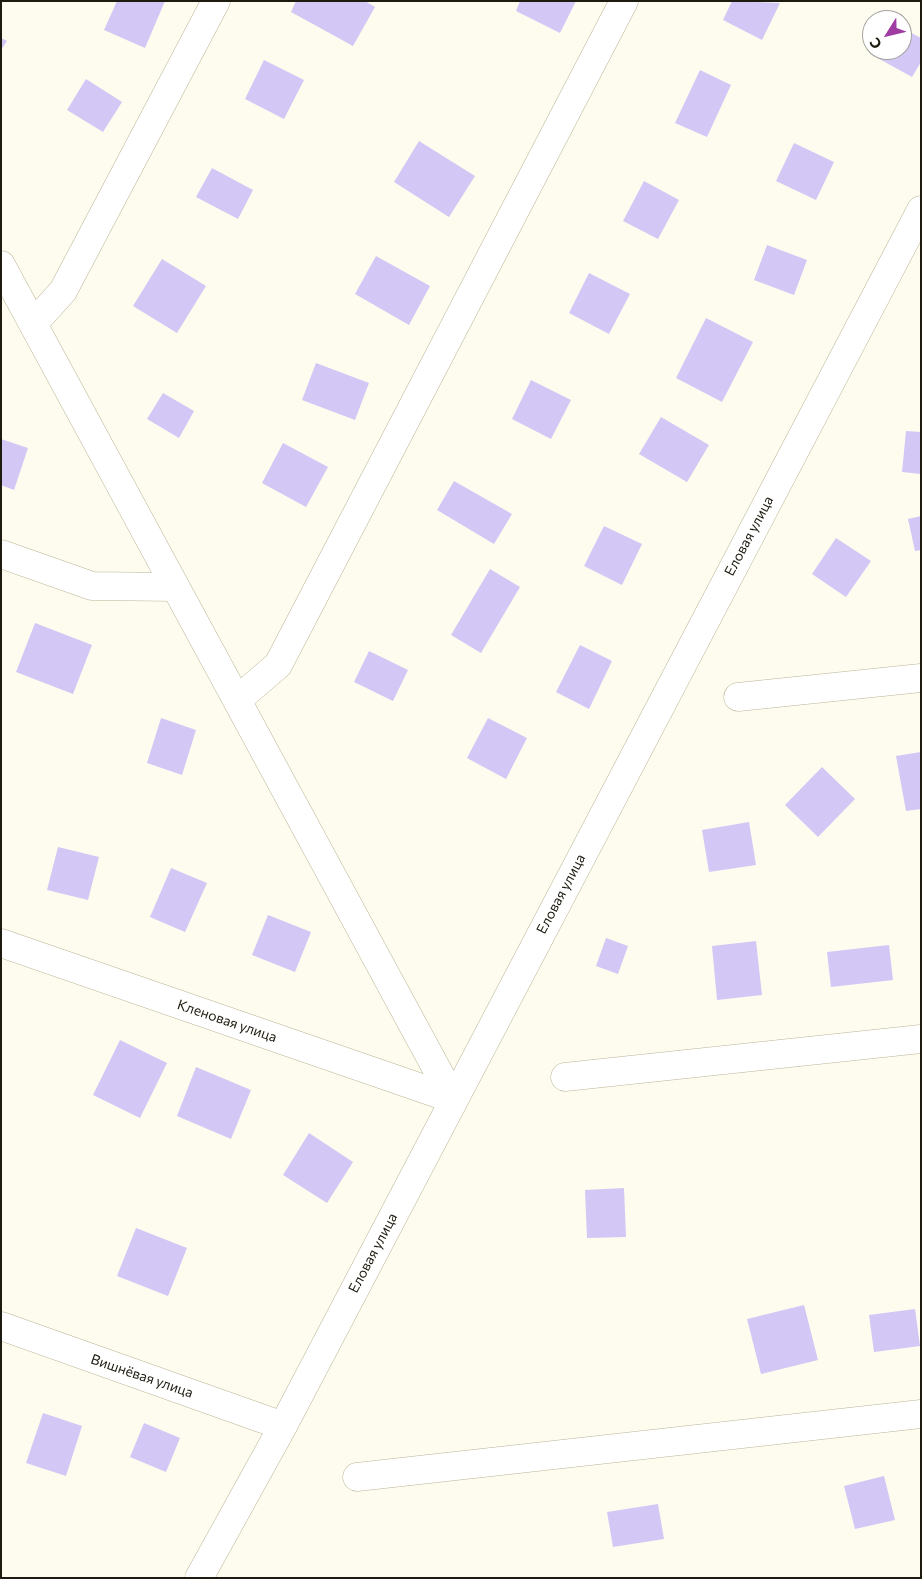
<!DOCTYPE html>
<meta charset="utf-8">
<style>
body{margin:0}
#map{position:relative;width:922px;height:1579px;overflow:hidden;background:#fefcef;font-family:Commissioner,sans-serif}
canvas{display:block}
.frame{position:absolute;inset:0;border:2px solid #1d1a0f;pointer-events:none}
.north{position:absolute;left:862px;top:10px;width:50px;height:50px;box-sizing:border-box;background:#fff;border:1px solid #a5a39f;border-radius:50%;rotate:234deg;font-size:14px;font-weight:700;line-height:20px;text-align:center;color:#1d1a0f}
.north::after{content:'';display:block;margin:auto;width:18px;height:22px;background:#9f3ca2;clip-path:polygon(50% 0,100% 100%,50% 72%,0 100%)}
</style>
<div id="map">
<canvas width="922" height="1579"></canvas>
<div class="frame"></div>
<div class="north">С</div>
</div>
<script>
const ctx = document.querySelector('canvas').getContext('2d');
ctx.lineJoin = 'round';
function fillPath(path, color) { ctx.fillStyle = color; ctx.fill(path, 'evenodd'); }
const toPath = rows => new Path2D(rows.map(r => 'M' + r).join(''));
function trace(path, color, width, dash) { ctx.strokeStyle = color; ctx.lineWidth = width; ctx.lineCap = dash ? 'butt' : 'round'; ctx.setLineDash(dash || []); ctx.stroke(path); }
function drawText(font, color, halo, rows, align = 'center') {
  ctx.font = font + ' Commissioner,sans-serif'; ctx.lineWidth = 4.5; ctx.setLineDash([]); ctx.textBaseline = 'middle'; ctx.strokeStyle = halo; ctx.fillStyle = color; for (const [text, x, y, turn = 0] of rows) {
    ctx.save(); ctx.translate(x, y); ctx.rotate((+turn || 0) * Math.PI / 180); ctx.textAlign = isNaN(turn) ? turn : align; if (halo) ctx.strokeText(text, 0, 0); ctx.fillText(text, 0, 0); ctx.restore();
  }
}
const building = toPath([
 [117,1,165,1,145,48,104,30],
 [296,1,365,1,375,7,353,46,291,12],
 [520,1,576,1,560,33,516,11],
 [732,1,780,3,762,40,723,20],
 [902,28,921,38,921,62,912,77,874,56,878,50,902,50],
 [1,38,7,41,1,50],
 [264,60,304,80,284,119,245,99],
 [700,70,731,85,707,137,675,123],
 [86,79,122,102,103,132,67,110],
 [419,141,475,176,449,217,394,182],
 [794,143,834,162,816,200,776,181],
 [212,168,253,190,238,219,196,197],
 [644,181,679,200,658,239,623,221],
 [767,245,807,260,794,295,754,280],
 [376,256,430,286,409,325,355,294],
 [162,259,206,286,177,333,133,306],
 [589,273,630,294,609,334,569,313],
 [706,318,753,342,722,402,676,378],
 [316,363,369,383,355,420,302,400],
 [531,380,571,400,551,439,512,419],
 [163,393,194,411,179,438,147,419],
 [661,417,709,445,687,482,639,454],
 [906,431,921,432,921,474,902,472],
 [1,439,28,448,14,490,1,485],
 [283,443,328,467,306,507,262,483],
 [454,481,512,514,494,544,437,510],
 [921,516,921,550,915,551,908,519],
 [604,526,642,544,622,585,584,566],
 [836,538,871,561,846,597,812,574],
 [490,569,520,587,481,653,451,635],
 [35,623,92,645,73,694,16,672],
 [580,645,612,661,589,709,556,692],
 [369,651,408,670,393,701,354,682],
 [161,718,196,730,182,775,147,763],
 [488,718,527,738,506,779,467,758],
 [921,752,921,809,906,811,896,756],
 [822,767,855,799,818,837,785,805],
 [749,822,756,865,709,872,702,830],
 [58,847,99,857,88,900,47,890],
 [171,868,207,883,185,932,150,917],
 [268,915,311,932,295,972,252,955],
 [606,938,628,946,618,974,596,966],
 [756,941,762,995,717,1000,712,946],
 [889,945,893,980,831,987,827,952],
 [120,1040,167,1063,140,1118,93,1095],
 [196,1067,251,1090,231,1139,177,1116],
 [309,1133,353,1162,327,1203,283,1175],
 [624,1188,626,1237,587,1238,585,1190],
 [136,1228,187,1248,168,1296,117,1276],
 [804,1305,818,1360,761,1374,747,1319],
 [915,1309,920,1346,874,1352,869,1315],
 [43,1413,82,1426,66,1476,26,1463],
 [144,1423,180,1438,166,1472,130,1457],
 [884,1476,895,1520,855,1529,844,1486],
 [658,1504,664,1539,613,1547,607,1512]
]);
const minor = toPath([
 [1,265,453,1099],
 [33,324,63,291,216,1],
 [1,554,92,586,175,587],
 [738,697,921,678],
 [237,700,278,665,624,1],
 [1,943,453,1099],
 [565,1077,921,1039],
 [1,1326,283,1426],
 [357,1477,921,1414],
 [199,1578,283,1426,921,210]
]);
const streetNames = [
 ["Еловая улица",749,536,-62],
 ["Еловая улица",561,894,-62],
 ["Кленовая улица",227,1021,19],
 ["Еловая улица",373,1253,-62],
 ["Вишнёвая улица",142,1376,19]
];
fillPath(building, '#d2c7f5');
trace(minor, '#bab496', 29);
trace(minor, '#fff', 28);
drawText('14px', '#1d1a0f', '#fff', streetNames);
</script>
